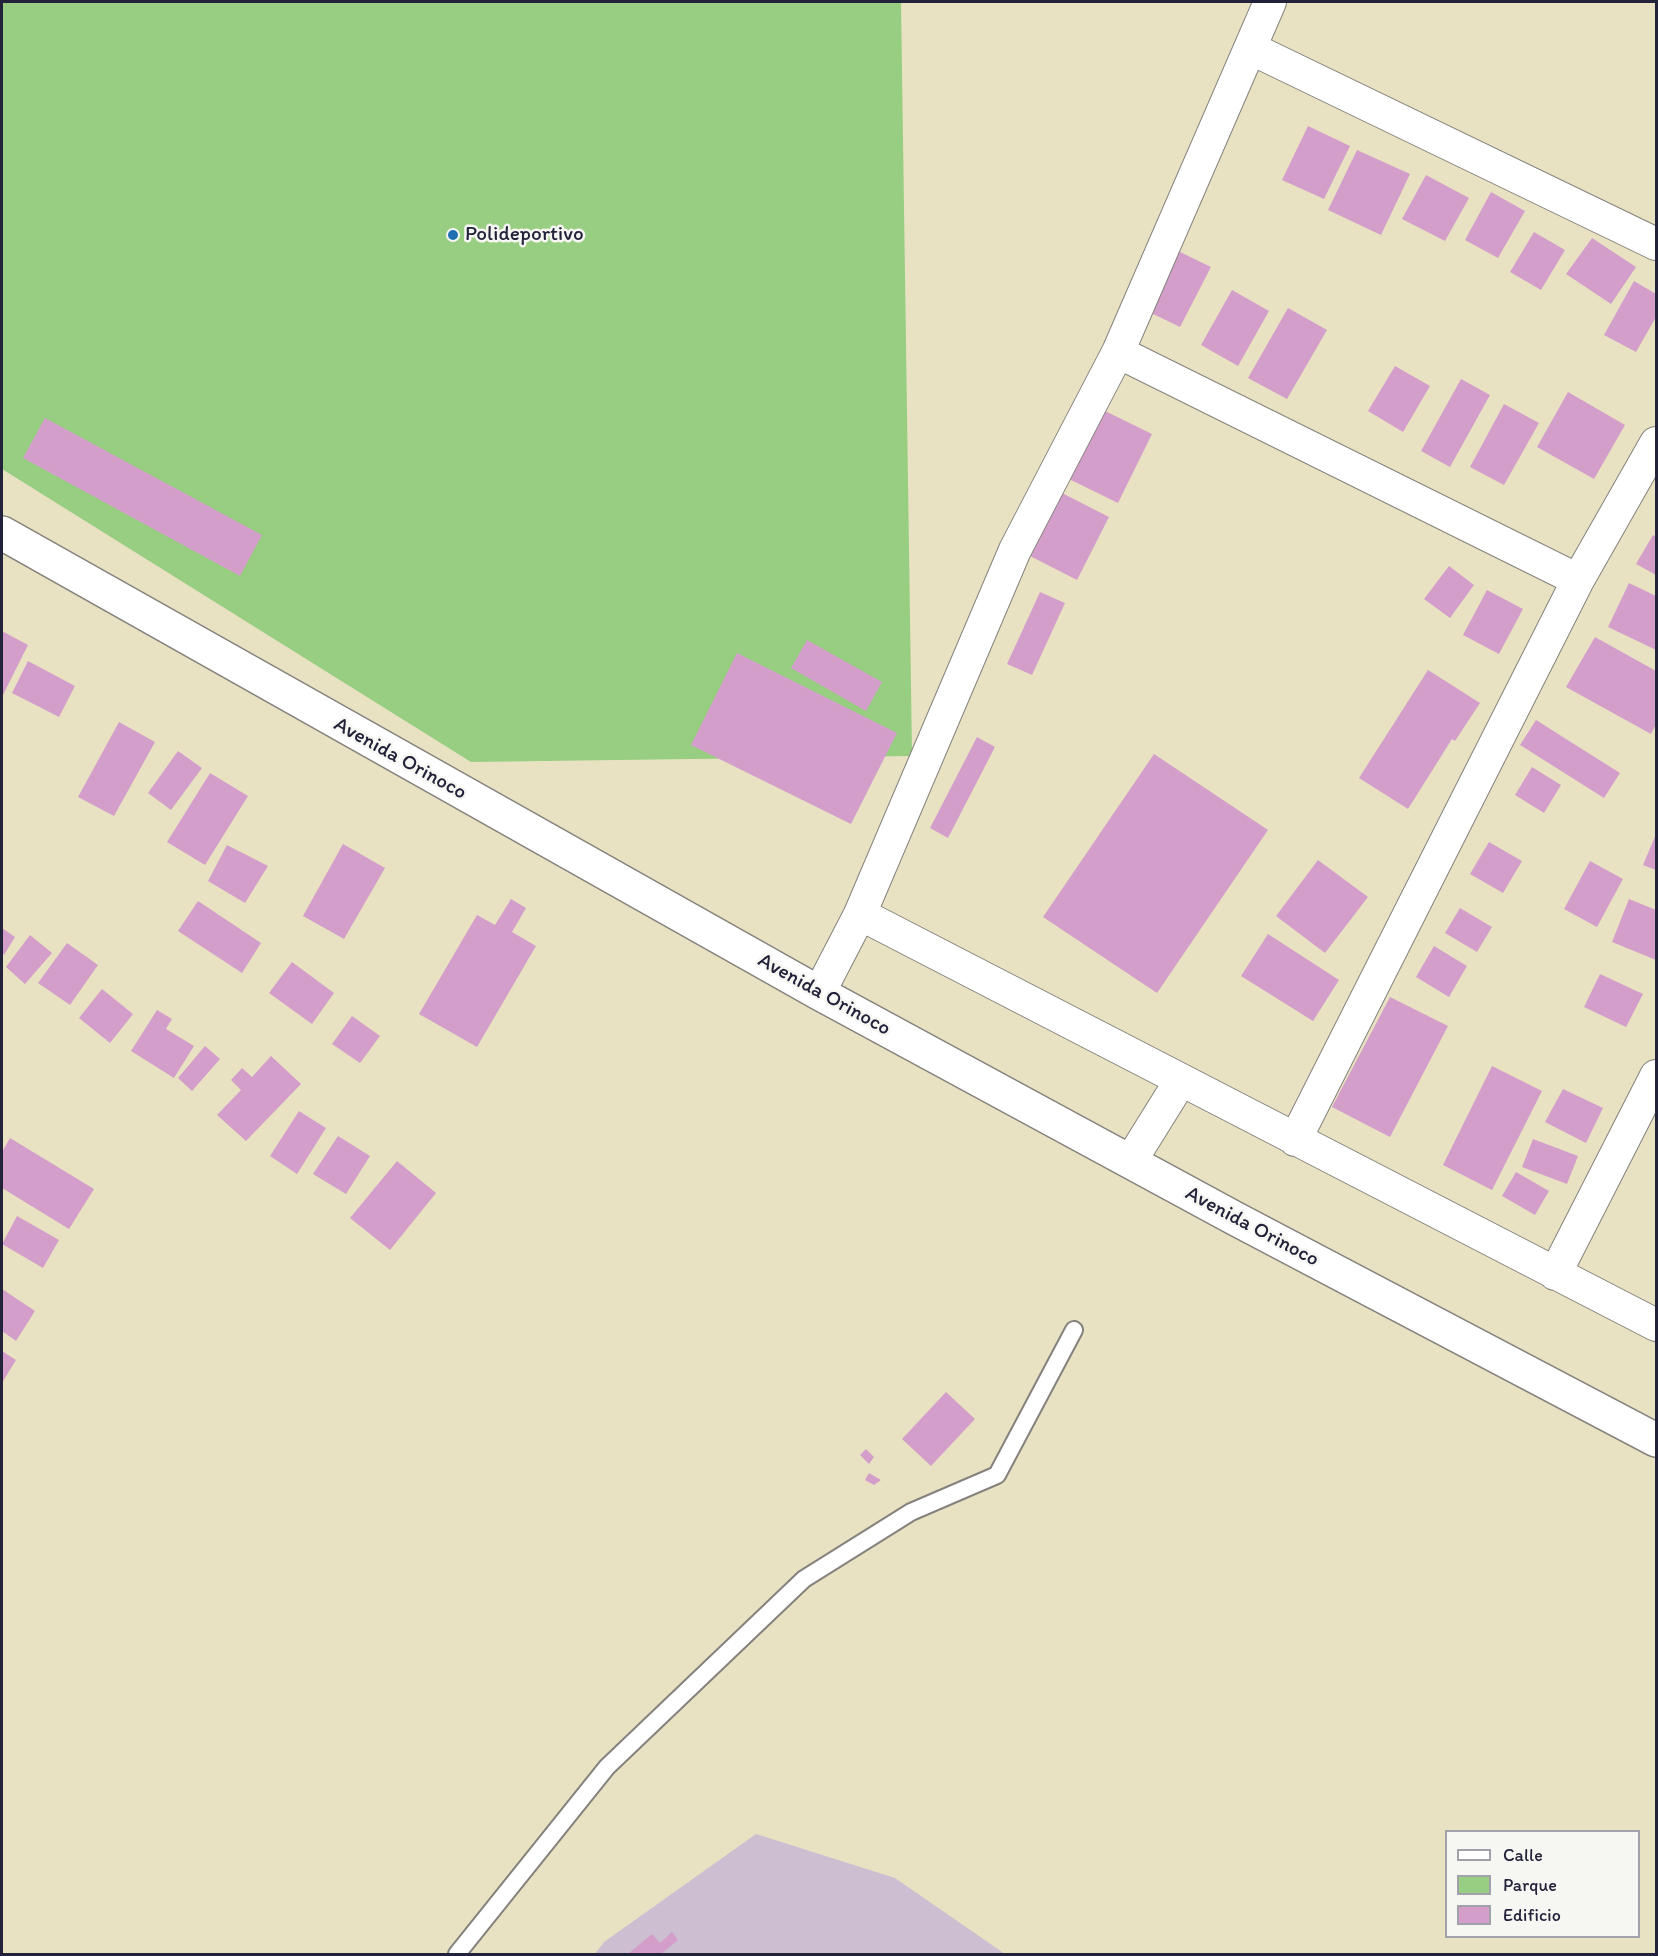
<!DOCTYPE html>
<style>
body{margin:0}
#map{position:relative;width:1658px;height:1956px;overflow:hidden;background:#e8e2c2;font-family:Itim,sans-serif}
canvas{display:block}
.frame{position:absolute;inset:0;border:3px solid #22223b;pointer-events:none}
.legend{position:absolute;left:1445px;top:1830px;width:195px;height:108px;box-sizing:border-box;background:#f6f6f2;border:2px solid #a1a1a9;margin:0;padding:8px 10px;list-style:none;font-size:18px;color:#22223b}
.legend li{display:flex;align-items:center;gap:12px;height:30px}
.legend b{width:30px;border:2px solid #a1a1a9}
</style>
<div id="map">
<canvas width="1658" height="1956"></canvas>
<div class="frame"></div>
<ul class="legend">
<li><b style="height:8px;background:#fff"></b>Calle</li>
<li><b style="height:16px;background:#97ce81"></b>Parque</li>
<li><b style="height:16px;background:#d49eca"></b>Edificio</li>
</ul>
</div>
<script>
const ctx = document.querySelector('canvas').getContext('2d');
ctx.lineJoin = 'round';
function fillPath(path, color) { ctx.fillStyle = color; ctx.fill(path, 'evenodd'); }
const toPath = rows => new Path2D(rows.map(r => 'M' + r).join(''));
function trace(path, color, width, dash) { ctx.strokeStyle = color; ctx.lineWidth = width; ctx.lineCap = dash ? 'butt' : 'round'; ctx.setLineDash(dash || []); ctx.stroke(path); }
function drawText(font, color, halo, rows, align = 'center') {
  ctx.font = font + ' Itim,sans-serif'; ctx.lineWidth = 5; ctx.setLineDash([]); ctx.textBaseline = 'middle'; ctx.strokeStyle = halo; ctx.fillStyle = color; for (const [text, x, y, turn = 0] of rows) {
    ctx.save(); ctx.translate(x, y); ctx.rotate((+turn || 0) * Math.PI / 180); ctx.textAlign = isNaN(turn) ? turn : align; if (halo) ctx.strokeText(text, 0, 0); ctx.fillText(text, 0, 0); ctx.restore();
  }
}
const industrial = toPath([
 [756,1834,895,1878,1005,1954,595,1954,604,1942]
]);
const green = toPath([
 [2,2,901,2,912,756,471,762,2,469]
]);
const building = toPath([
 [1308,126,1350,146,1324,199,1282,180],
 [1357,150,1410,174,1381,235,1328,210],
 [1426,175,1469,198,1445,241,1402,219],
 [1491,192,1525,211,1498,258,1465,240],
 [1534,232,1565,250,1541,290,1510,272],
 [1592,238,1636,267,1611,304,1566,274],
 [1178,251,1211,267,1180,327,1147,311],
 [1634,281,1656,294,1656,317,1636,352,1604,335],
 [1232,290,1269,311,1238,366,1201,345],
 [1288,308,1327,330,1287,399,1248,378],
 [1395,366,1430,386,1403,432,1368,411],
 [1461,379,1490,395,1450,467,1421,451],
 [1568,392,1625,425,1594,479,1537,447],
 [1504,404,1539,423,1504,485,1470,467],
 [1103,410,1152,434,1118,503,1069,479],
 [45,418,262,535,240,576,23,458],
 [1060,492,1109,517,1077,580,1028,555],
 [1653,535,1656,537,1656,575,1636,564],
 [1449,566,1474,585,1450,618,1424,599],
 [1629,583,1656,596,1656,650,1608,627],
 [1487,590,1523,609,1499,654,1463,635],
 [1040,592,1065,603,1032,675,1007,664],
 [2,631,28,645,2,697],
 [1595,637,1656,671,1656,724,1651,734,1566,687],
 [807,640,882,682,866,711,791,668],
 [737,653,897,733,851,824,691,745],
 [28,661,75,686,59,717,12,693],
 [1428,670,1480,703,1455,741,1452,739,1408,809,1359,778],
 [1536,720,1620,773,1604,798,1520,745],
 [119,722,155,742,114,816,78,797],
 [977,737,995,747,948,838,930,828],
 [178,751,202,768,171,810,148,793],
 [1154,754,1268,830,1157,993,1043,917],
 [1532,767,1561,785,1544,813,1515,795],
 [210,773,248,796,205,865,167,842],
 [1656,834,1656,870,1643,865],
 [1489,842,1522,861,1503,893,1470,874],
 [343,844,385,868,344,939,303,916],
 [227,845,268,866,245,903,208,881],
 [1318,860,1368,897,1325,953,1276,916],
 [1590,861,1623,879,1597,927,1564,909],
 [511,899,526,908,512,932,536,946,477,1047,419,1014,477,915,495,925],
 [1629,899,1656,910,1656,960,1612,942],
 [198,901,261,943,242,973,178,931],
 [1460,908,1492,927,1477,952,1445,933],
 [2,928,15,937,4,955,2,953],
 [1268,934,1339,980,1313,1021,1241,976],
 [30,935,52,953,25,984,6,967],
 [67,943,98,965,70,1005,38,983],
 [1434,946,1467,966,1449,997,1416,977],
 [292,962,334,993,312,1024,269,993],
 [1600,974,1643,994,1626,1027,1584,1007],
 [102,989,133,1014,110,1043,79,1018],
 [1390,997,1448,1026,1390,1137,1332,1107],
 [157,1010,172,1019,166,1029,194,1046,174,1078,131,1051],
 [352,1016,380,1036,360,1063,332,1044],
 [205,1046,220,1059,192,1091,178,1078],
 [271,1056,301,1084,246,1141,217,1115,241,1090,231,1080,242,1068,252,1077],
 [1492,1066,1542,1091,1492,1190,1443,1165],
 [1563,1089,1603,1108,1586,1143,1545,1122],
 [299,1111,326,1128,297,1174,270,1156],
 [338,1136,370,1156,346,1194,313,1174],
 [10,1138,94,1189,69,1229,2,1188,2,1152],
 [1533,1139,1578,1156,1567,1184,1522,1167],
 [397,1161,436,1193,390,1250,350,1218],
 [1516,1172,1549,1191,1535,1215,1502,1196],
 [17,1216,59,1240,43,1268,2,1244],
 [2,1289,35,1311,16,1341,2,1331],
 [2,1351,16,1360,2,1383],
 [946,1392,975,1419,931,1466,902,1439],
 [866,1449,874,1457,869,1464,860,1455],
 [869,1473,881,1480,874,1485,865,1480],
 [672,1932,678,1940,661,1954,628,1954,652,1934,660,1943]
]);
const service = toPath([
 [457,1954,607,1767,804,1579,911,1512,997,1475,1074,1330]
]);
const minor = toPath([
 [1250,48,1656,244],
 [1118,352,1578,580],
 [860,914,1656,1325],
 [819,993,860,914,1015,550,1118,352,1270,2],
 [1295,1140,1578,580,1656,443],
 [1130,1162,1181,1080],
 [1555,1274,1656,1076]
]);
const secondary = toPath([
 [2,533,819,993,1236,1219,1656,1440]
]);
const markers = [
 [453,235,6,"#1f6fb2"]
];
const poiNames = [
 ["Polideportivo",465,235]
];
const streetNames = [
 ["Avenida Orinoco",400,759,29],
 ["Avenida Orinoco",824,995,29],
 ["Avenida Orinoco",1252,1227,28]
];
fillPath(industrial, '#cdbed2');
fillPath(green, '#97ce81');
fillPath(building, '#d49eca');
trace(service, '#85827e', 20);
trace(minor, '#85827e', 34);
trace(secondary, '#85827e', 36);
trace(service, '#fff', 16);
trace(minor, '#fff', 32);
trace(secondary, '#fff', 33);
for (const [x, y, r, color] of markers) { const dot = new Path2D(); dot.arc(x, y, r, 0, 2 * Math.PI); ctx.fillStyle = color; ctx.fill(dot); trace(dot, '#f6f6f2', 2); }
drawText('21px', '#22223b', '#f6f6f2', poiNames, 'left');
drawText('21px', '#22223b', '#f6f6f2', streetNames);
</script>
